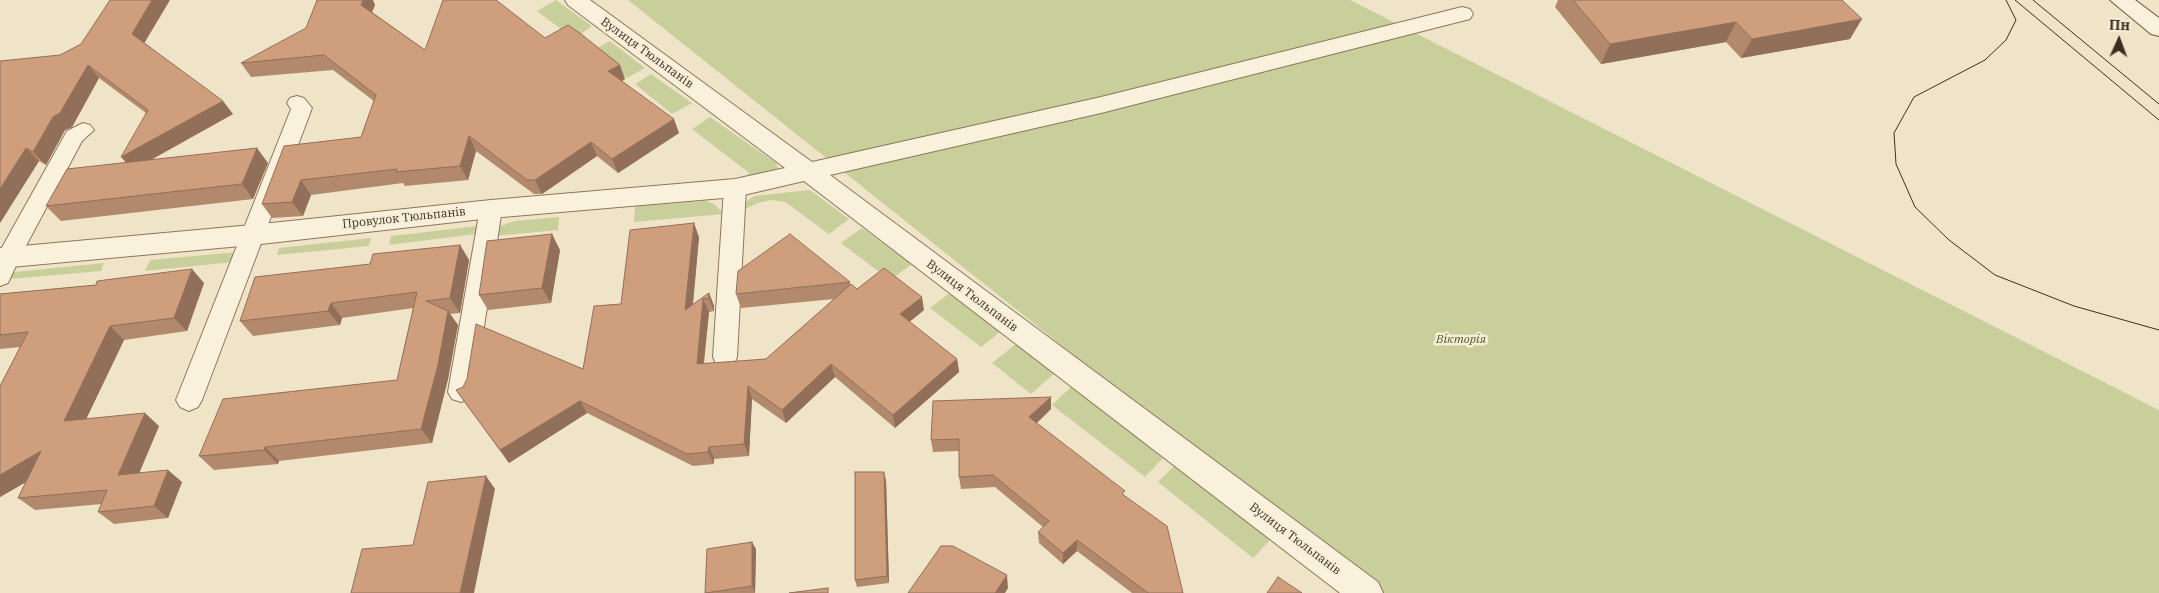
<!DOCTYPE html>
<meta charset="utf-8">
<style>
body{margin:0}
#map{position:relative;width:2159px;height:593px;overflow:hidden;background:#f0e4c8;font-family:"IBM Plex Serif",serif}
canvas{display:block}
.north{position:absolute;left:2094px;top:15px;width:50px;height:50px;-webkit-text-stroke:4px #f7eed8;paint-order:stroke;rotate:2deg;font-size:14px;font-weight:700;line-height:20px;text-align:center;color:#3d2e20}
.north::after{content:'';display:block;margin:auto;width:18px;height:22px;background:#3d2e20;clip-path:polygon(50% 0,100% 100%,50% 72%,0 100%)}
</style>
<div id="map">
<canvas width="2159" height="593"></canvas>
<div class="north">Пн</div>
</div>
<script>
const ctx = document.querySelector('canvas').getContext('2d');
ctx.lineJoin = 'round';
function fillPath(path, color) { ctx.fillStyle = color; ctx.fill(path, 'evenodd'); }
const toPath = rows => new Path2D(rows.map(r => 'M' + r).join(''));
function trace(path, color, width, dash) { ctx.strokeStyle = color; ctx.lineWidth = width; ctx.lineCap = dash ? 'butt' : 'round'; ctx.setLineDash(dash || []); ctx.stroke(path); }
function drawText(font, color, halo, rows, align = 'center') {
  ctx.font = font + ' "IBM Plex Serif",serif'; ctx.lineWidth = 5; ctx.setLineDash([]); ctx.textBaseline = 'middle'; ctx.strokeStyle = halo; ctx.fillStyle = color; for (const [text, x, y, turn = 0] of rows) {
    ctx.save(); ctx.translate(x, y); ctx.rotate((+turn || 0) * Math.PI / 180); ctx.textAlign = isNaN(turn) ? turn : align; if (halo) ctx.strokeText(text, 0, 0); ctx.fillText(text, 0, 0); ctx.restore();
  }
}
const green = toPath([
 [556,0,592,26,574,39,537,11],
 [628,0,1350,0,2159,410,2159,593,1372,593],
 [610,41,645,68,627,78,592,51],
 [651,74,692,103,672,114,635,84],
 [710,117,776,163,779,171,749,177,748,172,692,129],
 [810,190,849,219,829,234,785,202,772,200,758,203,743,210,745,202,754,196],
 [706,201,714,204,724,214,634,222,635,206],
 [559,217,558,230,494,236,500,226,515,221],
 [478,226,476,234,389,245,391,236],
 [862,228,912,264,890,280,841,243],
 [371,238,369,246,277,255,279,248],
 [238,252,234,262,145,271,150,260],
 [104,263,101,271,10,279,14,272],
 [950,293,1000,332,981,347,930,308],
 [1017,343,1056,372,1031,394,992,363],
 [1072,386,1165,456,1145,477,1052,405],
 [1176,464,1272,538,1253,558,1158,482]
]);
const lane = toPath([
 [297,96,304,98,312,108,202,400,198,407,189,411,180,407,176,400,291,109,287,103,290,98,297,96],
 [83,123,90,125,94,130,82,141,20,257,8,283,0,286,0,251,67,131,83,123],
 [735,180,743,182,746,188,737,357,734,364,725,367,716,364,713,357,724,188,727,182,735,180],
 [491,201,499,203,502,209,474,392,470,399,461,402,452,399,448,392,480,209,483,203,491,201]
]);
const street = toPath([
 [565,0,590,0,812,162,1101,97,1462,7,1470,9,1473,14,1470,19,1462,21,1101,113,830,175,1378,582,1383,593,1340,593,804,181,735,197,491,218,252,245,0,268,0,248,252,225,491,200,735,179,785,168,568,5,565,0]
]);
const secondary = toPath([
 [2110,0,2135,0,2159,18,2159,36,2151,34,2110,0]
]);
const tram = toPath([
 [2006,0,2016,20,2006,40,1985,60,1914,97,1894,133,1896,164,1915,207,1949,240,1995,275,2074,306,2159,330],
 [2015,0,2159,120],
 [2033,0,2159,104]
]);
const wall = toPath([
 [1558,0,1842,0,1850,39,1741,58,1726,42,1601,64,1555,7],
 [375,5,372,12,425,50,545,38,625,79,622,81,679,133,618,173,597,156,542,194,534,194,476,151,468,180,405,186,403,183,311,195,303,216,272,218,262,204,361,137,374,101,333,70,251,77,241,63],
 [144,43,233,114,150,160,268,163,253,199,61,221,46,206,126,163,146,113,99,78,72,127,65,130,46,165,39,161,0,223,60,55],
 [699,237,693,305,709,293,714,306,714,311,709,312,704,364,766,359,834,299,741,308,736,294,850,282,850,284,857,289,924,310,909,322,957,359,959,372,895,428,835,377,786,423,752,399,749,456,714,459,714,464,693,466,587,413,509,463,456,390,583,369,621,304],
 [460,245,469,260,460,313,450,314,458,325,448,379,432,443,279,461,278,464,214,470,199,456,397,380,413,308,342,318,340,325,253,336,240,321],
 [560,250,551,303,488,310,479,295],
 [204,283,187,331,124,340,86,419,159,426,139,473,182,482,168,518,114,524,98,512,102,504,35,510,18,498,26,482,0,497,0,386,20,347,0,349,0,294,96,285],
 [1051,397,1051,409,1037,423,1125,496,1183,593,1132,593,1077,551,1063,564,1039,543,1038,532,1043,527,995,487,961,489,959,477,959,451,933,452,931,440],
 [886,480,889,583,857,587,855,580],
 [756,549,755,593,705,593]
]);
const shadedWall = toPath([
 [152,0,170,0,142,47,132,34],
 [363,0,373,0,375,5,369,19,361,5],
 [1862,19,1850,39,1741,58,1752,39],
 [1736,22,1726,42,1601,64,1610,44],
 [88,65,99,78,72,127,65,130,46,165,33,152,53,117],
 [620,65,625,79,614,86,608,71],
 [223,101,233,114,133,170,121,157],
 [674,119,679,133,618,173,612,159],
 [469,136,476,151,468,180,460,166],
 [591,142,597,156,542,194,535,180],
 [26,148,39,161,0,223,0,189],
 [257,148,268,163,253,199,242,184],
 [301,180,311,195,303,216,292,202],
 [694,223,699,237,691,323,685,310],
 [552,234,560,250,551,303,542,288],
 [460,245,469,260,460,313,450,298],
 [192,269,204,283,187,331,174,318],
 [709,293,714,306,714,311,709,298],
 [922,297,924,310,902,328,900,314],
 [703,299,709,312,702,377,697,364],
 [331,303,342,318,340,325,328,311],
 [448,311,458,325,448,379,432,443,421,429],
 [110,326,124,340,79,434,64,421],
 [957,359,959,372,895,428,893,415],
 [831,364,835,377,786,423,782,410],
 [748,386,752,399,749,456,744,444],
 [1051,397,1051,409,1030,429,1029,417],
 [580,401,587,413,509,463,500,450],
 [145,413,159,426,133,488,118,475],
 [265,447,279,461,278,464,264,450],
 [709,447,714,459,714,464,708,452],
 [41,451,57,464,0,497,0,475],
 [168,470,182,482,168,518,154,506],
 [884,472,886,480,889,583,887,576],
 [486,476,495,489,474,593,460,593],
 [1077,540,1077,551,1063,564,1063,553],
 [752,542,756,549,755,593,752,586],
 [1007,575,1008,588,1005,593,995,593]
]);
const building = toPath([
 [110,0,152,0,132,34,223,101,121,157,148,110,88,65,60,113,53,117,33,152,26,148,0,189,0,61,60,55,81,44,110,0],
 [317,0,363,0,361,5,425,50,443,0,496,0,545,38,568,25,581,34,620,65,608,71,674,119,612,159,591,142,535,180,527,180,469,136,460,166,396,172,397,169,301,180,292,202,262,204,284,146,361,137,376,95,324,55,241,63,306,28,317,0],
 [1573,0,1842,0,1862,19,1752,39,1736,22,1610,44,1573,0],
 [257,148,242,184,46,206,67,169,257,148],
 [694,223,685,310,709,293,709,298,703,299,697,364,766,359,851,284,857,289,884,268,922,297,900,314,957,359,893,415,831,364,782,410,748,386,744,444,709,447,708,452,687,454,580,401,500,450,456,390,463,387,467,379,476,324,583,369,594,306,621,304,630,230,694,223],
 [552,234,542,288,479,295,487,241,552,234],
 [790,234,850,282,736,294,738,271,790,234],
 [460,245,450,298,426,301,448,311,438,365,421,429,265,447,264,450,199,456,223,399,397,380,417,292,331,303,328,311,240,321,255,277,370,264,373,254,460,245],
 [192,269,174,318,110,326,64,421,145,413,118,475,168,470,154,506,98,512,107,490,18,498,41,451,0,475,0,386,28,332,0,335,0,294,96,285,97,281,192,269],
 [1051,397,1029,417,1125,491,1122,494,1167,526,1183,593,1148,593,1077,540,1063,553,1038,532,1049,521,993,475,959,477,959,439,931,440,933,401,1051,397],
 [855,472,884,472,887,576,855,580,855,472],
 [486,476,460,593,351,593,362,549,413,545,428,482,486,476],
 [752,542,752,586,705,593,707,549,752,542],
 [941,546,953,546,1007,575,995,593,908,593,941,546],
 [1278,577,1302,593,1267,593,1278,577],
 [828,588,828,593,789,593,828,588]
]);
const streetNames = [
 ["Вулиця Тюльпанів",647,53,36],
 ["Провулок Тюльпанів",404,218,-6],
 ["Вулиця Тюльпанів",972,296,37],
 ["Вулиця Тюльпанів",1295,539,37]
];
const parkNames = [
 ["Вікторія",1461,340]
];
fillPath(green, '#c9cf9b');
trace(lane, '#8d765c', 2);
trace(street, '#8d765c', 2);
trace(secondary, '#6f573f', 2);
fillPath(lane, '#faf1dc');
fillPath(street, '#faf1dc');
fillPath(secondary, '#faf1dc');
trace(tram, '#3d2e20', 1);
fillPath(wall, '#b2896c');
fillPath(shadedWall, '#916f58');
fillPath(building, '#cf9f7d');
trace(building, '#916f58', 1);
drawText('12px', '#3d2e20', '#f7eed8', streetNames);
drawText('italic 12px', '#4d5a26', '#f7eed8', parkNames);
</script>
